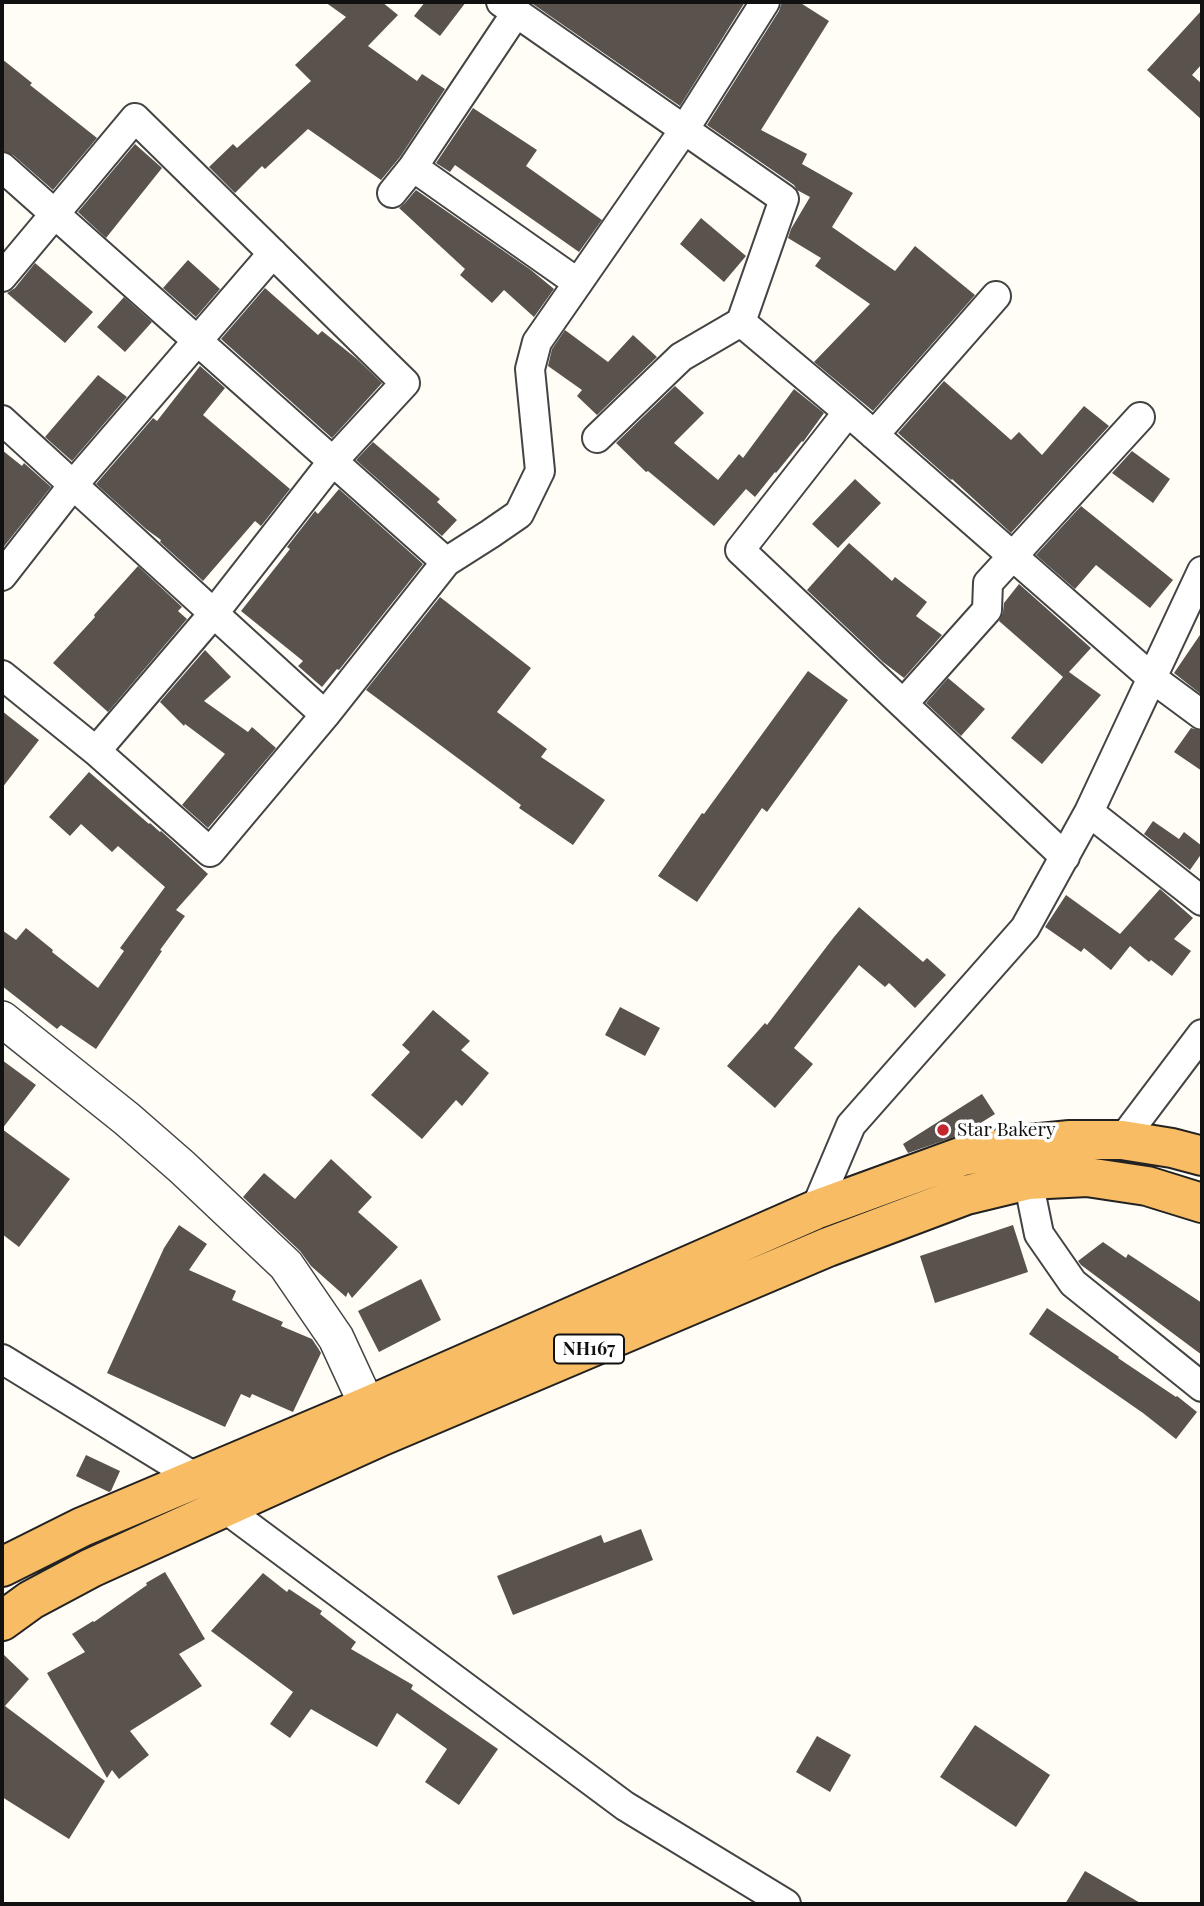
<!DOCTYPE html>
<style>
body{margin:0}
#map{position:relative;width:1204px;height:1906px;overflow:hidden;background:#fffdf5;font-family:"Playfair Display",serif}
canvas{display:block}
.frame{position:absolute;inset:0;border:4px solid #111;pointer-events:none}
</style>
<div id="map">
<canvas width="1204" height="1906"></canvas>
<div class="frame"></div>
</div>
<script>
const ctx = document.querySelector('canvas').getContext('2d');
ctx.lineJoin = 'round';
function fillPath(path, color) { ctx.fillStyle = color; ctx.fill(path, 'evenodd'); }
const toPath = rows => new Path2D(rows.map(r => 'M' + r).join(''));
function trace(path, color, width, dash) { ctx.strokeStyle = color; ctx.lineWidth = width; ctx.lineCap = dash ? 'butt' : 'round'; ctx.setLineDash(dash || []); ctx.stroke(path); }
function drawText(font, color, halo, rows, align = 'center') {
  ctx.font = font + ' "Playfair Display",serif'; ctx.lineWidth = 7; ctx.setLineDash([]); ctx.textBaseline = 'middle'; ctx.strokeStyle = halo; ctx.fillStyle = color; for (const [text, x, y, turn = 0] of rows) {
    ctx.save(); ctx.translate(x, y); ctx.rotate((+turn || 0) * Math.PI / 180); ctx.textAlign = isNaN(turn) ? turn : align; if (halo) ctx.strokeText(text, 0, 0); ctx.fillText(text, 0, 0); ctx.restore();
  }
}
const building = toPath([
 [325,2,382,2,398,15,368,46,417,81,422,74,445,89,400,157,381,180,308,129,265,169,262,166,235,193,209,167,233,144,237,148,311,81,295,65,346,17],
 [425,2,466,2,440,36,414,16],
 [530,2,745,2,680,106],
 [782,2,799,2,829,21,761,130,807,154,802,164,853,193,832,227,895,271,915,246,975,295,873,411,814,362,870,304,815,266,821,258,788,238,791,229,810,197,797,190,794,185,707,125,779,11],
 [1202,10,1202,64,1192,75,1202,84,1202,120,1147,70],
 [2,59,32,83,30,85,97,138,53,190,13,155,2,151],
 [473,108,537,150,526,166,602,220,579,252,455,165,450,172,436,163],
 [135,144,162,168,106,238,78,212],
 [416,190,531,270,554,289,534,317,504,290,492,303,460,275,465,269,399,208,405,203],
 [701,218,746,256,724,282,680,244],
 [188,260,220,289,196,317,163,288],
 [35,263,93,312,65,343,7,293,15,288],
 [265,288,318,335,322,331,357,359,382,383,332,438,221,339],
 [124,297,152,322,125,352,97,327],
 [565,330,608,362,633,335,657,357,597,415,577,396,582,390,548,366,552,349],
 [200,366,225,388,203,415,290,489,261,526,255,521,203,581,160,542,161,540,146,529,96,484,153,418,157,421],
 [98,375,127,397,72,461,45,437],
 [944,381,1011,440,1019,432,1042,455,1084,406,1109,426,1011,533,952,479,951,480,898,433],
 [675,386,704,413,674,443,718,480,739,454,743,458,794,389,824,413,803,442,802,441,776,473,775,472,755,497,746,489,714,526,648,471,646,472,616,443],
 [373,442,440,499,437,502,457,520,442,536,356,460],
 [2,450,22,466,24,463,51,487,2,549],
 [1132,451,1170,479,1153,503,1112,473],
 [855,479,881,503,838,548,812,524],
 [339,489,423,564,339,670,337,669,322,687,298,666,303,661,241,611,290,549,287,547,315,511,318,514],
 [1081,506,1173,580,1150,608,1096,565,1075,589,1036,555],
 [849,543,892,581,895,577,927,602,916,616,942,635,904,678,883,662,807,590],
 [138,566,182,607,178,611,187,619,108,712,53,663,95,617,94,615],
 [1019,584,1091,648,1069,672,1101,695,1042,764,1011,738,1063,677,999,621,1003,612,1004,603],
 [440,597,531,668,497,712,547,749,541,757,605,800,573,845,519,808,521,805,366,690],
 [1202,632,1202,695,1174,673],
 [205,650,231,677,204,701,248,732,252,727,276,748,208,828,182,805,225,754,185,724,184,726,160,702],
 [808,671,848,700,767,812,762,808,697,902,658,876,702,813,704,814],
 [948,678,985,709,961,736,926,703],
 [2,711,39,740,2,788],
 [1191,728,1202,731,1202,771,1174,752],
 [89,772,149,824,150,823,160,832,161,831,208,874,176,910,185,916,160,950,162,951,96,1049,61,1025,57,1029,2,986,2,930,16,940,26,928,53,950,52,952,98,988,124,951,120,948,165,887,118,846,112,852,81,824,70,836,49,817],
 [1153,821,1179,839,1184,832,1202,846,1202,853,1190,870,1144,834],
 [1160,889,1193,918,1174,939,1191,951,1172,976,1151,960,1149,962,1130,946,1111,970,1084,948,1081,952,1045,927,1066,895,1120,934],
 [859,907,923,962,927,958,946,975,915,1008,889,983,885,987,859,965,794,1048,813,1064,775,1108,727,1066,765,1023,767,1025,834,937],
 [620,1007,660,1028,645,1056,605,1035],
 [433,1010,470,1041,461,1050,489,1073,462,1106,456,1100,422,1139,371,1095,410,1052,402,1045],
 [2,1060,36,1085,2,1129,70,1179,19,1247,2,1234],
 [982,1094,995,1114,963,1134,908,1153,903,1144],
 [331,1159,372,1197,358,1212,398,1247,352,1298,348,1292,346,1297,311,1266,300,1251,243,1197,264,1173,295,1199],
 [179,1225,207,1244,189,1270,236,1291,232,1300,283,1322,281,1326,312,1339,318,1348,321,1353,293,1412,252,1394,250,1398,241,1394,225,1427,107,1373,164,1248],
 [1013,1225,1028,1272,935,1303,920,1256],
 [1103,1242,1126,1258,1128,1254,1202,1303,1202,1355,1081,1265,1078,1261],
 [421,1279,441,1320,379,1352,358,1311],
 [1047,1308,1119,1357,1118,1358,1176,1397,1177,1396,1197,1412,1176,1439,1143,1413,1029,1334],
 [86,1455,120,1471,111,1491,109,1492,76,1476],
 [641,1529,653,1560,513,1615,497,1576,601,1535,604,1543],
 [165,1572,205,1639,179,1654,202,1686,130,1731,149,1755,119,1779,112,1770,107,1778,47,1673,85,1652,72,1634,93,1621,94,1622,147,1585,146,1583],
 [263,1573,287,1592,289,1589,322,1611,320,1614,356,1642,351,1649,413,1685,411,1689,498,1749,459,1805,425,1782,447,1749,397,1713,377,1747,311,1709,290,1738,270,1724,293,1692,211,1631],
 [2,1653,29,1679,5,1706,105,1781,69,1839,2,1797],
 [975,1725,1050,1775,1016,1827,940,1777],
 [817,1736,851,1755,830,1792,796,1772],
 [1085,1871,1142,1904,1065,1904]
]);
const minor = toPath([
 [501,2,784,199,741,322,681,357,597,438],
 [2,167,446,562],
 [413,167,578,283],
 [392,193,413,167,516,13],
 [2,277,135,118,405,383,332,462,214,613,96,751,210,852,325,715,446,562,490,534,519,514,540,471,530,369,537,342,684,130,765,2],
 [741,322,848,412,1152,678,1202,715],
 [848,412,740,550,1065,857],
 [2,420,325,715],
 [874,435,996,296],
 [2,576,73,485,273,253],
 [2,675,96,751],
 [903,704,987,610,988,583,1140,417],
 [1089,812,1202,901],
 [1122,1140,1202,1034],
 [1028,1180,1039,1234,1073,1283,1202,1387],
 [815,1210,851,1125,1025,928,1089,812,1202,571],
 [2,1359,196,1478],
 [223,1507,625,1806,786,1904]
]);
const tertiary = toPath([
 [2,1019,127,1119,182,1167,286,1265,336,1338,379,1431]
]);
const trunk = toPath([
 [2,1567,82,1527,368,1406,815,1210,963,1156,1020,1145,1070,1140,1122,1140,1172,1148,1202,1156],
 [2,1621,31,1600,91,1568,382,1436,828,1247,966,1195,1028,1180,1087,1177,1147,1186,1202,1203]
]);
const markers = [
 [943,1130,7,"#c4262e"]
];
const shields = [
 [589,1349,70]
];
const shieldNames = [
 ["NH167",589,1349]
];
const poiNames = [
 ["Star Bakery",957,1130]
];
fillPath(building, '#5a524d');
trace(minor, '#444', 32);
trace(tertiary, '#444', 38);
trace(trunk, '#222', 42);
trace(minor, '#fff', 28);
trace(tertiary, '#fff', 35);
trace(trunk, '#f7bc64', 38);
for (const [x, y, r, color] of markers) { const dot = new Path2D(); dot.arc(x, y, r, 0, 2 * Math.PI); ctx.fillStyle = color; ctx.fill(dot); trace(dot, '#fff', 2.5); }
for (const [x, y, w] of shields) { const box = new Path2D(); box.roundRect(x - w / 2, y - 14.5, w, 29, 5); ctx.fillStyle = '#fff'; ctx.fill(box); trace(box, '#111', 2); }
drawText('bold 18px', '#111', null, shieldNames);
drawText('19px', '#111', '#fff', poiNames, 'left');
</script>
